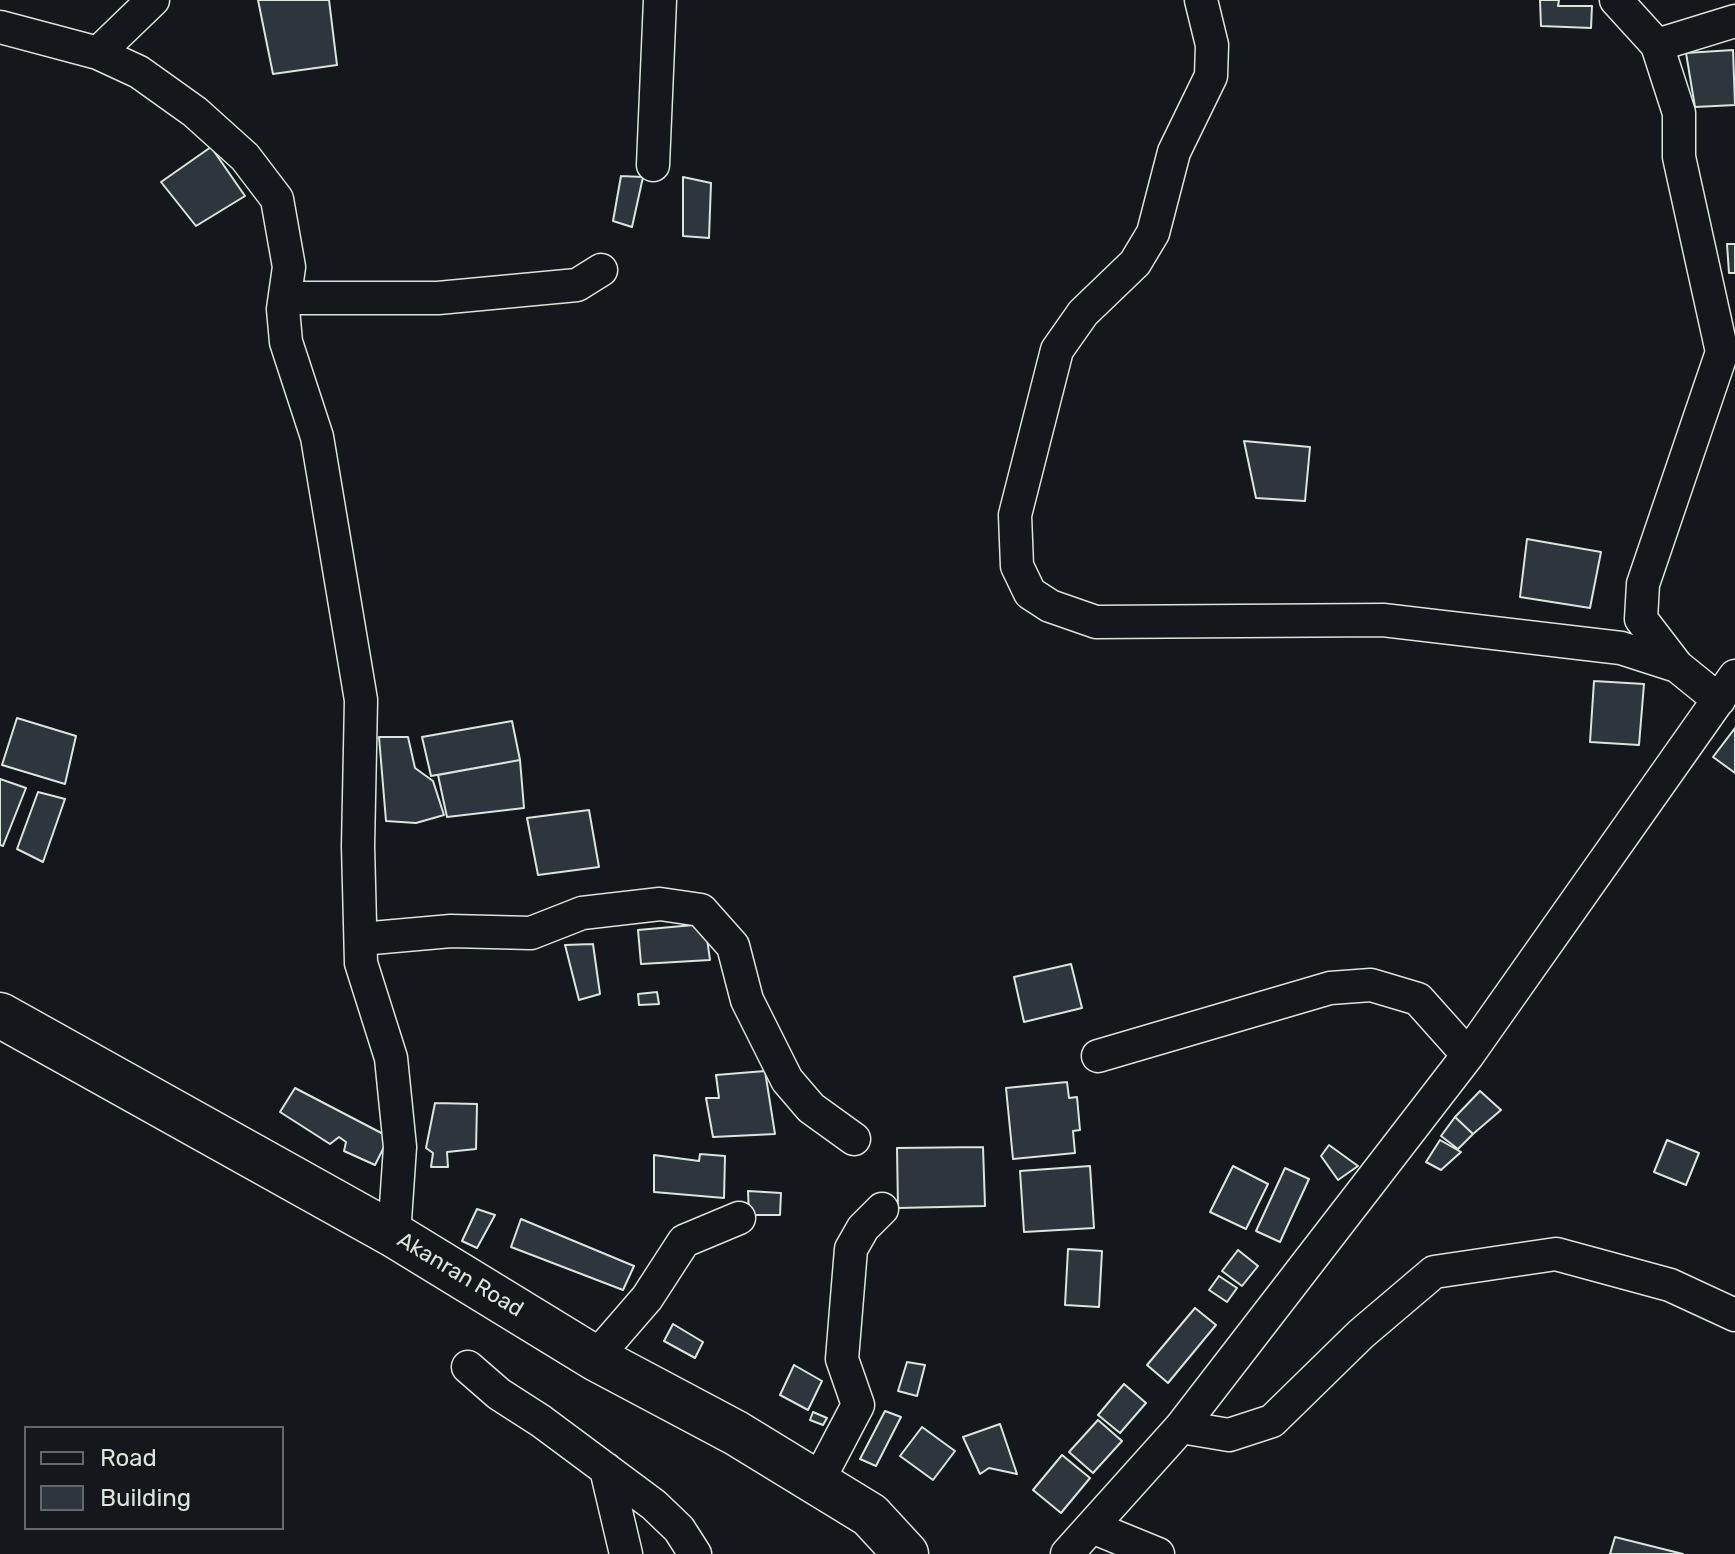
<!DOCTYPE html>
<style>
body{margin:0}
#map{position:relative;width:1735px;height:1554px;overflow:hidden;background:#14181c;font-family:Rubik,sans-serif}
canvas{display:block}
.legend{position:absolute;left:24px;top:1426px;width:260px;height:104px;box-sizing:border-box;background:#14181c;border:2px solid #626a69;margin:0;padding:10px 14px;list-style:none;font-size:24px;color:#d8e6dc}
.legend li{display:flex;align-items:center;gap:16px;height:40px}
.legend b{width:40px;border:2px solid #626a69}
</style>
<div id="map">
<canvas width="1735" height="1554"></canvas>
<ul class="legend">
<li><b style="height:10px;background:#14181c"></b>Road</li>
<li><b style="height:22px;background:#2c363c"></b>Building</li>
</ul>
</div>
<script>
const ctx = document.querySelector('canvas').getContext('2d');
ctx.lineJoin = 'round';
function fillPath(path, color) { ctx.fillStyle = color; ctx.fill(path, 'evenodd'); }
const toPath = rows => new Path2D(rows.map(r => 'M' + r).join(''));
function trace(path, color, width, dash) { ctx.strokeStyle = color; ctx.lineWidth = width; ctx.lineCap = dash ? 'butt' : 'round'; ctx.setLineDash(dash || []); ctx.stroke(path); }
function drawText(font, color, halo, rows, align = 'center') {
  ctx.font = font + ' Rubik,sans-serif'; ctx.lineWidth = 6; ctx.setLineDash([]); ctx.textBaseline = 'middle'; ctx.strokeStyle = halo; ctx.fillStyle = color; for (const [text, x, y, turn = 0] of rows) {
    ctx.save(); ctx.translate(x, y); ctx.rotate((+turn || 0) * Math.PI / 180); ctx.textAlign = isNaN(turn) ? turn : align; if (halo) ctx.strokeText(text, 0, 0); ctx.fillText(text, 0, 0); ctx.restore();
  }
}
const building = toPath([
 [258,0,329,0,337,65,273,74,258,0],
 [1540,0,1559,0,1558,6,1592,6,1591,28,1541,26,1540,0],
 [1733,50,1735,105,1695,107,1686,53,1733,50],
 [211,147,245,196,196,226,161,182,211,147],
 [621,176,643,177,632,227,613,221,621,176],
 [683,177,711,183,709,238,683,236,683,177],
 [1727,244,1735,244,1735,273,1729,273,1727,244],
 [1244,441,1310,447,1305,501,1256,498,1244,441],
 [1527,539,1601,552,1590,608,1520,597,1527,539],
 [1594,681,1644,684,1639,745,1590,742,1594,681],
 [17,718,76,736,65,784,2,765,17,718],
 [512,721,520,760,431,776,422,737,512,721],
 [1735,728,1735,773,1713,757,1735,728],
 [379,737,408,737,415,768,433,781,444,815,416,823,386,821,379,737],
 [520,760,524,808,447,817,438,775,520,760],
 [0,779,26,788,3,846,0,845,0,779],
 [38,792,65,799,43,862,17,849,38,792],
 [589,810,599,867,538,875,527,818,589,810],
 [705,924,710,960,641,964,638,930,705,924],
 [593,944,600,994,579,1000,565,945,593,944],
 [1071,964,1082,1008,1024,1022,1014,977,1071,964],
 [657,992,659,1004,639,1005,638,994,657,992],
 [765,1071,775,1134,713,1137,706,1098,719,1098,716,1075,765,1071],
 [1067,1082,1069,1098,1077,1097,1080,1130,1073,1131,1075,1153,1013,1159,1006,1088,1067,1082],
 [295,1088,389,1137,375,1165,344,1151,346,1142,339,1137,330,1144,280,1112,295,1088],
 [1480,1091,1501,1110,1473,1134,1455,1117,1480,1091],
 [435,1103,477,1104,476,1149,447,1152,448,1167,431,1167,433,1153,426,1148,435,1103],
 [1455,1117,1473,1134,1458,1149,1441,1136,1455,1117],
 [1440,1140,1461,1152,1441,1170,1426,1162,1440,1140],
 [1667,1140,1699,1153,1686,1185,1654,1172,1667,1140],
 [1329,1145,1358,1166,1338,1180,1321,1156,1329,1145],
 [983,1147,985,1206,898,1208,897,1148,983,1147],
 [700,1154,725,1156,724,1198,654,1192,654,1155,699,1161,700,1154],
 [1090,1166,1094,1228,1024,1232,1020,1171,1090,1166],
 [1233,1166,1268,1184,1246,1229,1210,1212,1233,1166],
 [1285,1168,1309,1179,1280,1242,1256,1231,1285,1168],
 [748,1191,781,1193,780,1215,749,1215,748,1191],
 [477,1209,495,1215,477,1248,462,1241,477,1209],
 [521,1219,634,1266,623,1290,511,1247,521,1219],
 [1068,1249,1102,1251,1099,1307,1065,1305,1068,1249],
 [1238,1250,1258,1266,1242,1286,1222,1271,1238,1250],
 [1219,1276,1237,1288,1227,1302,1209,1290,1219,1276],
 [1195,1308,1216,1325,1168,1383,1147,1365,1195,1308],
 [673,1324,703,1342,695,1358,664,1341,673,1324],
 [907,1362,925,1365,917,1396,898,1391,907,1362],
 [794,1365,822,1381,808,1410,780,1395,794,1365],
 [1124,1384,1146,1403,1120,1433,1098,1415,1124,1384],
 [885,1411,901,1417,876,1466,860,1459,885,1411],
 [813,1412,827,1418,823,1425,810,1420,813,1412],
 [1098,1420,1122,1441,1093,1473,1069,1452,1098,1420],
 [1000,1424,1017,1474,989,1468,980,1474,963,1437,1000,1424],
 [922,1427,955,1451,933,1480,900,1456,922,1427],
 [1062,1455,1090,1478,1061,1513,1033,1490,1062,1455],
 [1615,1537,1683,1554,1610,1554,1615,1537]
]);
const street = toPath([
 [1201,0,1212,45,1211,76,1174,152,1153,233,1135,263,1083,313,1057,350,1015,515,1017,566,1030,593,1050,606,1096,622,1383,620,1621,648,1677,666,1719,700],
 [1616,0,1657,45,1735,21],
 [0,27,98,53,139,72,195,112,245,157,277,199,289,267,283,309,286,342,317,437,361,700,358,846,361,963,391,1058,400,1147,394,1235],
 [1657,45,1679,113,1679,157,1722,352,1643,584,1641,619,1677,666],
 [98,53,153,0],
 [653,165,660,0],
 [285,298,438,298,577,285,601,270],
 [361,939,451,931,531,933,582,913,660,904,701,910,733,946,747,1000,787,1080,811,1108,854,1139],
 [1098,1056,1330,988,1371,985,1418,999,1468,1055],
 [595,1358,647,1298,684,1241,739,1218],
 [468,1367,499,1394,541,1421,654,1505,679,1529,695,1554],
 [1181,1427,1229,1435,1272,1421,1361,1334,1434,1272,1556,1254,1670,1285,1735,1315],
 [606,1469,626,1554],
 [817,1483,858,1405,842,1359,851,1249,863,1228,882,1209],
 [1092,1527,1158,1554],
 [1067,1554,1181,1427,1468,1055,1735,676]
]);
const secondary = toPath([
 [0,1015,394,1235,595,1358,736,1433,870,1515,906,1554]
]);
const streetNames = [
 ["Akanran Road",460,1275,31]
];
fillPath(building, '#2c363c');
trace(building, '#d8e6dc', 2);
trace(street, '#d8e6dc', 35);
trace(secondary, '#d8e6dc', 47);
trace(street, '#14181c', 32);
trace(secondary, '#14181c', 44);
drawText('22px', '#d8e6dc', '#14181c', streetNames);
</script>
